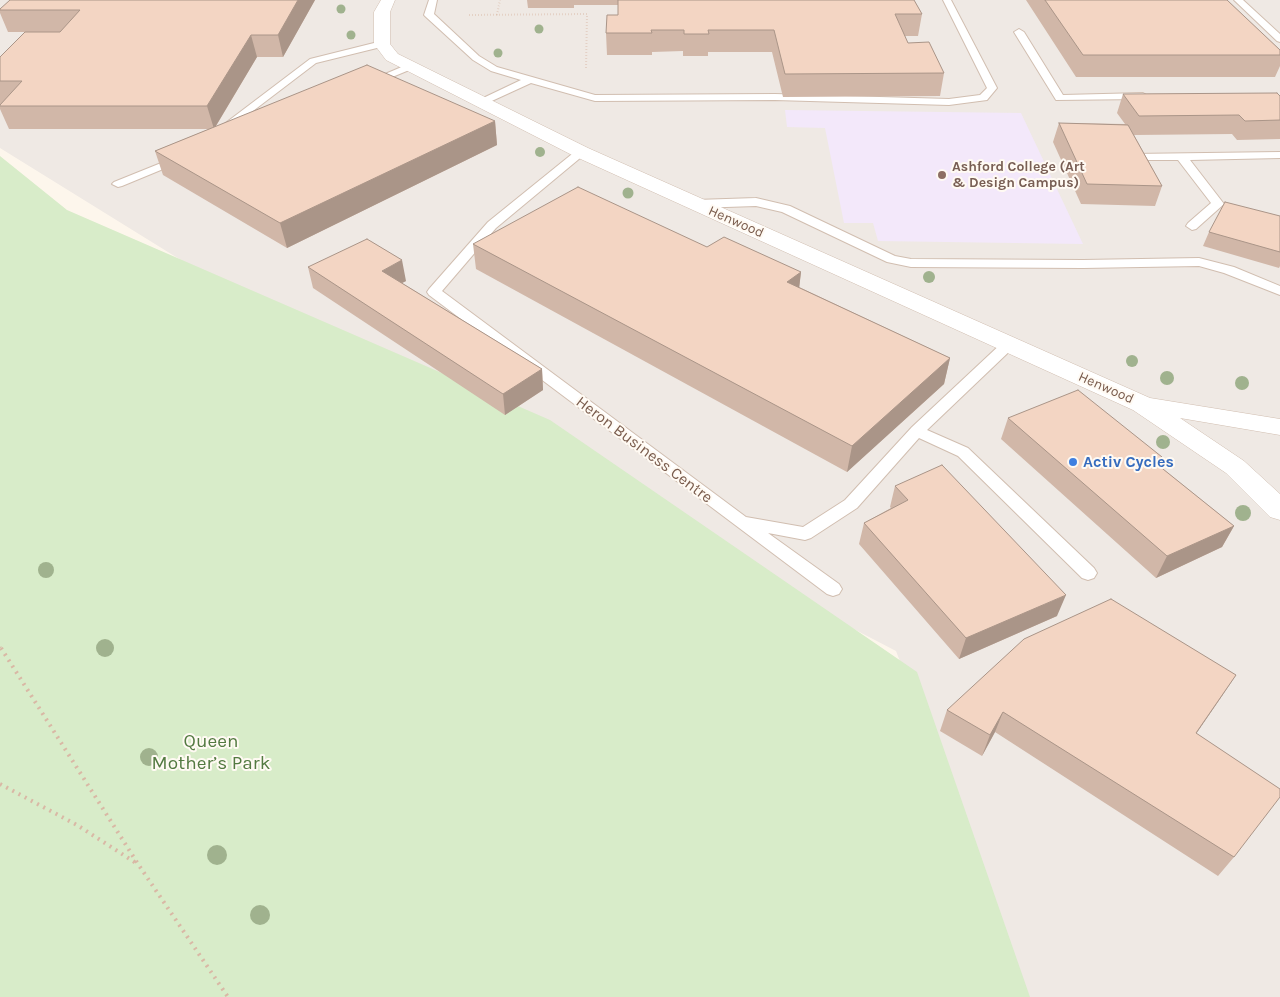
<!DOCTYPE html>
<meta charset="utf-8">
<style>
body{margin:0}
canvas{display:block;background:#fdf6ec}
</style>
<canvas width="1280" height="997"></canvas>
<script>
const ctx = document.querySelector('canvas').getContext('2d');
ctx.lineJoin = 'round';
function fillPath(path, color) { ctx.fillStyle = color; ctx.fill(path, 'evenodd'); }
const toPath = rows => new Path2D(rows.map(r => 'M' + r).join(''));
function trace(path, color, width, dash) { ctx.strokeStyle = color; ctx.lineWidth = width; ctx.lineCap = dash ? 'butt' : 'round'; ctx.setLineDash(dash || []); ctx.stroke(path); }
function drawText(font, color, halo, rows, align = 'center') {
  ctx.font = font + ' Karla,sans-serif'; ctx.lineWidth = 4; ctx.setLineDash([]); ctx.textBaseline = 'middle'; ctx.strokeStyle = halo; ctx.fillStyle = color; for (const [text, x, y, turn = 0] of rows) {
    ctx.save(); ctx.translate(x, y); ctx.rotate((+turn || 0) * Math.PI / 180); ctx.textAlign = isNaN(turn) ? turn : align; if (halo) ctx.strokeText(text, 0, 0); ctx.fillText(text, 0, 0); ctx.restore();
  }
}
const industrial = toPath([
 [0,0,1280,0,1280,997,1029,997,896,651,373,379,0,148]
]);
const education = toPath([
 [785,110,1021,113,1083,244,878,241,873,223,844,223,825,128,787,127]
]);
const green = toPath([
 [0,156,67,210,550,420,917,672,1030,997,0,997]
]);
const pathFar2 = toPath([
 [469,15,587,14,586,69],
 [497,15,500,0]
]);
const pathFar1 = toPath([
 [0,647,1,649]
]);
const path = toPath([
 [1,648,138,864,228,997],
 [0,784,77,825,136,863]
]);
const lane = toPath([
 [429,0,437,0,434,14,479,56,497,67,595,95,775,94,949,99,980,95,987,88,943,0,951,0,997,88,987,100,949,105,775,100,595,101,531,83,483,105,479,104,478,102,479,100,521,80,491,71,473,60,426,17,424,15,429,0],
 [1234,0,1243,0,1280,34,1280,42,1277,41,1234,0],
 [1019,29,1024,32,1063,95,1143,93,1148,96,1143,99,1056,100,1014,32,1019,29],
 [382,41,387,44,385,46,316,63,228,130,220,130,219,128,310,59,382,41],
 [411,63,416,66,414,68,373,85,369,86,364,83,411,63],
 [581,149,587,152,585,154,496,228,442,291,746,517,803,527,845,500,912,427,1004,341,1014,341,1016,344,1014,347,927,430,968,448,1094,568,1097,573,1094,578,1088,580,1082,578,958,456,919,438,857,508,811,538,805,540,768,533,839,584,842,589,839,594,833,596,827,594,429,295,427,292,429,289,488,222,577,150,581,149],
 [1280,152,1280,158,1190,160,1224,204,1196,229,1192,230,1186,226,1188,223,1211,203,1178,160,1132,160,1126,157,1132,154,1280,152],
 [181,155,185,156,187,158,185,160,122,186,118,187,112,184,114,182,181,155],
 [756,198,790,206,895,256,911,259,1083,260,1199,258,1234,267,1280,286,1280,295,1224,273,1199,266,1083,268,911,267,887,262,782,212,756,206,696,208,690,204,696,200,756,198]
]);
const street = toPath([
 [381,0,395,0,390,12,390,44,398,54,588,148,1150,398,1280,419,1280,435,1180,418,1244,461,1280,494,1280,520,1270,517,1226,473,1133,410,574,156,386,60,374,44,374,12,381,0]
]);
const trees = [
 [341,9,4.5],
 [539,29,4.5],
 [351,35,4.5],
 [498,53,4.5],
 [540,152,5],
 [628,193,5.5],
 [929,277,6],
 [1132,361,6],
 [1167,378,7],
 [1242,383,7],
 [1163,442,7],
 [1243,513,8],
 [46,570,8],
 [105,648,9],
 [149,757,9],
 [217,855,10],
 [260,915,10]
];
const wall = toPath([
 [315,0,283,57,257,57,216,126,495,121,497,145,287,248,163,175,155,151,209,129,9,129,0,109,0,105,1,104,0,104,0,57,60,32,8,32,0,13,0,9],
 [527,0,914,0,922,14,918,36,905,36,908,43,944,73,940,96,783,97,772,52,708,52,708,56,683,56,683,51,652,52,652,55,607,55,606,33,618,15,618,5,574,5,574,8,528,8],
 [1026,0,1227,0,1280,50,1280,66,1275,77,1076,77],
 [1123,94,1280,96,1280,139,1237,140,1232,134,1134,135,1162,186,1155,206,1081,204,1053,142,1059,123,1125,124,1117,113],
 [1280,216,1280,266,1279,268,1203,246,1209,232],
 [473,244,707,247,801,272,799,287,950,358,944,384,847,472,476,269],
 [308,267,406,281,402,283,542,369,543,390,505,415,313,288],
 [1008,418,1158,465,1234,526,1222,547,1156,578,1001,439],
 [895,486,1057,616,959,659,859,544,864,523,891,508,890,507],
 [1236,675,1196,733,1234,857,1218,876,995,732,982,756,940,731,947,710]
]);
const shadedWall = toPath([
 [298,0,315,0,283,57,278,35],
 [251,35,257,57,214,129,207,106],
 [495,121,497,145,287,248,280,223],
 [402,260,406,281,386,291,382,271],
 [801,272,798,298,787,282],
 [950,358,944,384,847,472,852,446],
 [542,369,543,390,505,415,503,394],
 [1162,457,1152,478,1153,461],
 [1234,526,1222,547,1156,578,1167,556],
 [1066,595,1057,616,959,659,966,638],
 [1236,675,1222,696,1183,753,1196,733],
 [1003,712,995,732,982,756,990,735]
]);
const building = toPath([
 [10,0,298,0,278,35,251,35,207,106,0,106,0,105,22,81,0,81,0,57,25,32,60,32,80,10,0,10,0,9,10,0],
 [618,0,914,0,922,14,895,14,908,43,929,42,944,73,785,74,774,30,708,30,709,34,684,34,684,30,651,30,652,33,606,33,607,15,618,15,618,0],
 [1045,0,1227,0,1280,50,1280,55,1083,55,1045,0],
 [367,65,495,121,280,223,155,151,367,65],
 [1277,93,1280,96,1280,120,1245,121,1239,115,1139,116,1123,94,1277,93],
 [1059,123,1128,125,1162,186,1087,184,1059,123],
 [578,187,707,247,724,237,801,272,787,282,950,358,852,446,473,244,578,187],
 [1225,202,1280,216,1280,252,1209,232,1225,202],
 [367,239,402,260,382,271,542,369,503,394,308,267,367,239],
 [1078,390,1162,457,1153,461,1234,526,1167,556,1008,418,1078,390],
 [942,465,1066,595,966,638,864,523,908,500,895,486,942,465],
 [1111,599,1236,675,1196,733,1280,789,1280,797,1234,857,1003,712,990,735,947,710,1024,639,1111,599]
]);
const markers = [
 [942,175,5,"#8d6e63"],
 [1073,462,5,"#3f7fe0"]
];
const farEducationnames = [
 ["Ashford College (Art",952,167],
 ["& Design Campus)",952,183]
];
const farStreetnames = [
 ["Henwood",736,222,24],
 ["Henwood",1106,388,24]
];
const streetNames = [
 ["Heron Business Centre",644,450,37]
];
const shopNames = [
 ["Activ Cycles",1083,462]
];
const nearParknames = [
 ["Queen",211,742],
 ["Mother’s Park",211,764]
];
fillPath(industrial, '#efe9e4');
fillPath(education, '#f3e8fa');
fillPath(green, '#d8ecc9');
trace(lane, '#d1beb0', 2);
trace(street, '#d1beb0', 1);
trace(pathFar2, '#d9b8a5', 2, [0.5, 2.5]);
trace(pathFar1, '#d9b8a5', 3, [1, 4]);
trace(path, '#d9b8a5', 4, [2, 5]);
fillPath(lane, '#fff');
fillPath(street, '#fff');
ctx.fillStyle = '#a0b28e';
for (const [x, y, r] of trees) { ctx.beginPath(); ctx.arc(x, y, r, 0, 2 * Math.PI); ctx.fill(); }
fillPath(wall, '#d1b7a8');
fillPath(shadedWall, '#aa9588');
fillPath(building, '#f3d5c3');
trace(building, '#aa9588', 1);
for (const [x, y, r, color] of markers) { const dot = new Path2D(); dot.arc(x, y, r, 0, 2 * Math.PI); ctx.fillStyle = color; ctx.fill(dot); trace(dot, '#fffaf3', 2); }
drawText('bold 14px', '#785e54', '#fffaf3', farEducationnames, 'left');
drawText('14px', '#7a5c4d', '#fffaf3', farStreetnames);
drawText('16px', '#7a5c4d', '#fffaf3', streetNames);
drawText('bold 16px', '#366cbe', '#fffaf3', shopNames, 'left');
drawText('19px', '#537a41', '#fffaf3', nearParknames);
</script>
